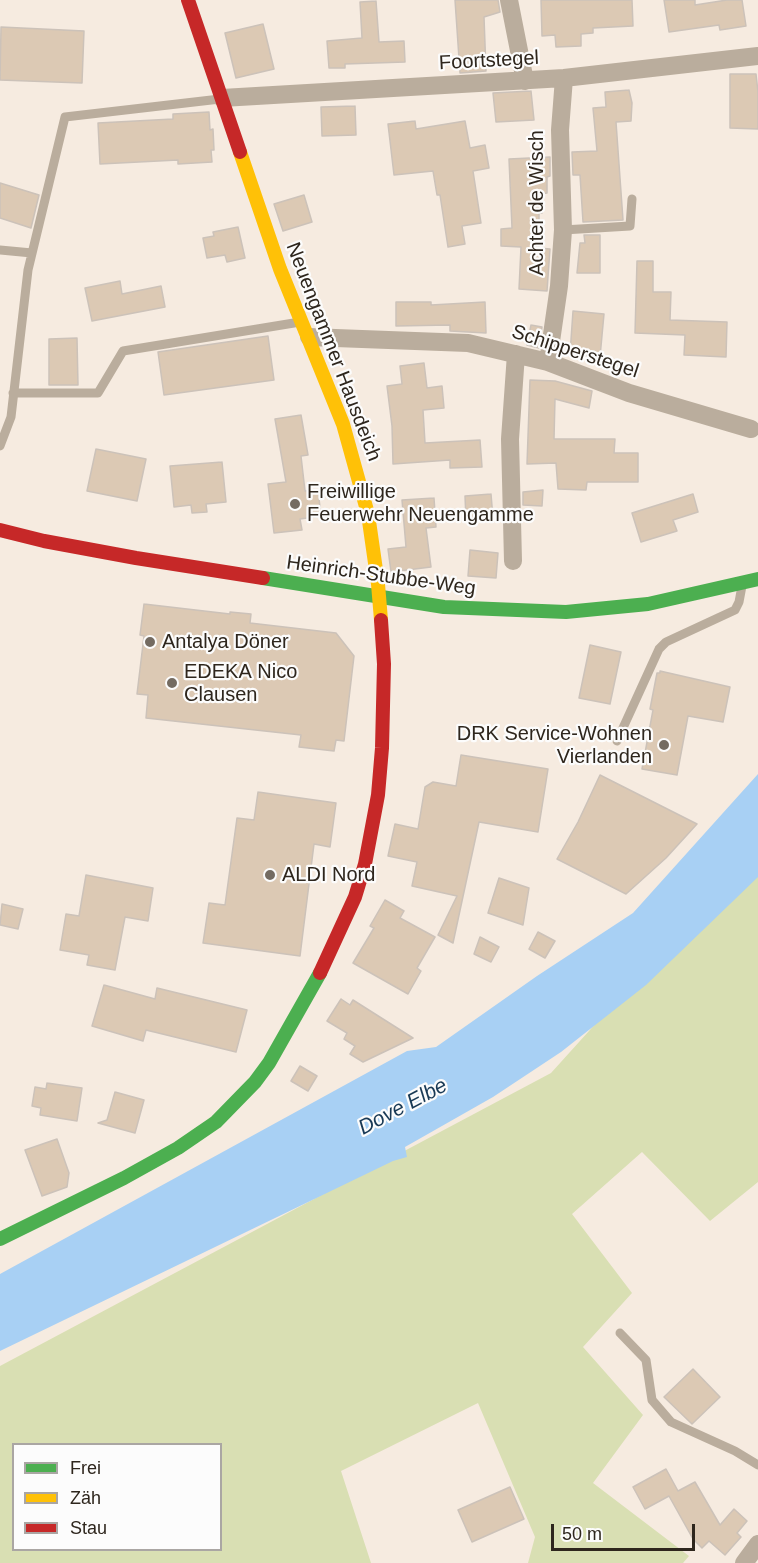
<!DOCTYPE html>
<meta charset="utf-8">
<style>
body{margin:0}
#map{position:relative;width:758px;height:1563px;overflow:hidden;background:#f6ebe0;font-family:Arial,sans-serif}
canvas{display:block}
.legend{position:absolute;left:12px;top:1443px;width:210px;height:108px;box-sizing:border-box;background:#fcfcfc;border:2px solid #aaa6a3;margin:0;padding:8px 10px;list-style:none;font-size:18px;color:#2e261d}
.legend li{display:flex;align-items:center;gap:12px;height:30px}
.legend b{width:30px;border:2px solid #aaa6a3}
.scale{position:absolute;left:551px;top:1524px;width:144px;height:27px;box-sizing:border-box;border:3px solid #2e261d;border-top:0;padding-left:8px;font-size:18px;line-height:21px;white-space:nowrap;color:#2e261d;-webkit-text-stroke:4px #fcfcfc;paint-order:stroke}
</style>
<div id="map">
<canvas width="758" height="1563"></canvas>
<ul class="legend">
<li><b style="height:8px;background:#4caf50"></b>Frei</li>
<li><b style="height:8px;background:#ffc107"></b>Zäh</li>
<li><b style="height:8px;background:#c62828"></b>Stau</li>
</ul>
<div class="scale">50 m</div>
</div>
<script>
const ctx = document.querySelector('canvas').getContext('2d');
ctx.lineJoin = 'round';
function fillPath(path, color) { ctx.fillStyle = color; ctx.fill(path, 'evenodd'); }
const toPath = rows => new Path2D(rows.map(r => 'M' + r).join(''));
function trace(path, color, width, dash) { ctx.strokeStyle = color; ctx.lineWidth = width; ctx.lineCap = dash ? 'butt' : 'round'; ctx.setLineDash(dash || []); ctx.stroke(path); }
function drawText(font, color, halo, rows, align = 'center') {
  ctx.font = font + ' Arial,sans-serif'; ctx.lineWidth = 4.5; ctx.setLineDash([]); ctx.textBaseline = 'middle'; ctx.strokeStyle = halo; ctx.fillStyle = color; for (const [text, x, y, turn = 0] of rows) {
    ctx.save(); ctx.translate(x, y); ctx.rotate((+turn || 0) * Math.PI / 180); ctx.textAlign = isNaN(turn) ? turn : align; if (halo) ctx.strokeText(text, 0, 0); ctx.fillText(text, 0, 0); ctx.restore();
  }
}
const green = toPath([
 [758,844,758,1182,710,1221,642,1152,572,1214,632,1293,583,1347,643,1415,593,1483,689,1556,683,1563,528,1563,535,1537,478,1403,341,1471,371,1563,0,1563,0,1366,551,1073],
 [14,1444,220,1444,220,1550,14,1550]
]);
const water = toPath([
 [758,774,758,877,646,985,561,1052,493,1097,405,1147,407,1157,393,1161,0,1351,0,1274,407,1051,436,1047,537,976,633,913]
]);
const building = toPath([
 [455,0,498,0,500,12,484,17,486,71,460,73,455,0],
 [541,0,632,0,633,26,593,28,593,33,581,34,581,46,556,47,555,35,542,36,541,0],
 [664,0,695,0,695,5,727,0,742,0,746,26,720,30,719,25,669,32,664,0],
 [376,1,379,42,404,41,405,62,345,64,345,68,329,68,327,41,362,38,360,2,376,1],
 [263,24,274,69,236,78,225,33,263,24],
 [1,27,84,31,82,83,0,80,1,27],
 [730,74,756,74,758,92,758,129,730,128,730,74],
 [629,90,632,103,631,121,616,122,623,220,583,222,580,175,573,175,572,152,597,151,593,108,606,107,605,92,629,90],
 [531,91,534,120,496,122,493,93,531,91],
 [355,106,356,135,322,136,321,107,355,106],
 [209,112,210,130,213,129,214,150,211,150,212,162,178,164,178,160,100,164,98,123,173,119,173,114,209,112],
 [415,121,416,129,465,121,470,148,485,145,489,168,473,171,481,223,462,226,465,244,448,247,440,195,437,195,433,171,394,175,388,124,415,121],
 [550,157,550,176,547,177,547,193,541,194,542,213,539,213,539,248,550,249,547,291,519,289,521,247,501,246,501,229,512,228,509,159,550,157],
 [0,183,39,195,31,228,0,218,0,183],
 [304,195,312,222,283,231,274,204,304,195],
 [238,227,245,258,227,262,225,255,207,258,203,238,214,236,213,232,238,227],
 [584,235,600,235,600,273,577,273,580,243,585,243,584,235],
 [637,261,653,261,653,292,671,292,670,320,727,322,726,357,684,355,685,335,635,333,637,261],
 [120,281,122,294,161,286,165,307,92,321,85,288,120,281],
 [396,302,431,302,431,305,485,302,486,333,450,331,450,325,396,326,396,302],
 [573,311,604,314,600,357,570,354,573,311],
 [531,325,542,327,539,348,527,345,531,325],
 [268,336,274,380,164,395,158,352,268,336],
 [77,338,78,385,49,385,49,339,77,338],
 [424,363,427,388,442,386,444,408,423,410,425,443,480,440,482,467,450,468,450,460,393,464,392,426,387,386,402,384,400,366,424,363],
 [530,380,555,381,592,391,589,408,555,399,554,439,615,439,614,453,638,453,638,482,587,482,586,490,558,489,556,463,527,464,530,380],
 [301,415,308,455,301,456,305,491,318,490,321,516,300,519,302,530,274,533,268,484,286,482,275,419,301,415],
 [96,449,146,459,137,501,87,491,96,449],
 [222,462,226,502,206,504,207,512,192,513,191,505,174,507,170,466,222,462],
 [543,490,542,506,523,505,523,492,543,490],
 [491,494,493,518,466,520,465,496,491,494],
 [693,494,698,512,673,520,677,531,641,542,632,513,693,494],
 [434,498,436,527,426,528,431,567,391,572,388,549,406,547,402,500,434,498],
 [470,550,498,553,496,578,468,576,470,550],
 [144,604,230,614,230,612,251,614,250,623,336,633,354,656,344,741,336,740,334,751,299,747,301,735,146,718,148,695,137,694,144,636,140,635,144,604],
 [590,645,621,652,610,704,579,698,590,645],
 [660,671,730,687,723,722,688,716,677,775,642,769,653,710,650,709,657,673,660,673,660,671],
 [461,755,548,769,538,832,479,822,453,943,438,935,457,896,412,886,417,862,388,856,395,824,418,829,425,787,433,782,456,786,461,755],
 [600,775,697,824,666,858,626,894,557,859,578,822,600,775],
 [258,792,336,803,330,847,314,844,300,956,203,943,209,903,225,905,237,818,254,820,258,792],
 [86,875,153,888,148,921,125,917,115,970,87,965,89,955,60,950,66,914,79,916,86,875],
 [499,878,529,888,523,925,488,913,499,878],
 [385,900,404,911,400,918,435,937,417,968,421,971,408,994,353,963,374,928,370,926,385,900],
 [2,904,23,909,18,929,0,925,2,904],
 [538,932,555,941,545,958,529,949,538,932],
 [480,937,499,947,491,962,474,954,480,937],
 [104,985,155,999,157,988,247,1010,236,1052,146,1030,143,1041,92,1026,104,985],
 [341,999,350,1005,353,1000,413,1038,363,1062,350,1054,355,1046,344,1039,347,1033,327,1021,341,999],
 [300,1066,317,1076,308,1091,291,1081,300,1066],
 [47,1083,82,1088,77,1121,40,1115,41,1108,32,1106,35,1087,46,1089,47,1083],
 [115,1092,144,1100,135,1133,98,1123,107,1120,115,1092],
 [57,1139,69,1173,67,1187,42,1196,25,1150,57,1139],
 [693,1369,720,1397,692,1424,664,1397,693,1369],
 [666,1469,678,1491,695,1482,720,1525,734,1509,747,1521,737,1533,741,1537,725,1555,709,1541,702,1548,693,1539,669,1496,645,1509,633,1487,666,1469],
 [510,1487,524,1519,472,1542,458,1510,510,1487]
]);
const lane = toPath([
 [563,230,630,226,632,199],
 [0,250,32,253],
 [13,393,98,393,123,351,300,322],
 [0,446,11,417,28,270,65,117,220,99],
 [617,741,659,649,666,642,735,610,739,602,742,586],
 [620,1333,646,1360,652,1400,671,1422,735,1451,758,1465]
]);
const street = toPath([
 [509,0,525,81],
 [222,98,564,78,758,56],
 [309,337,468,343,548,362,629,393,751,429],
 [548,362,559,286,563,230,560,130,564,78],
 [513,561,510,439,516,354],
 [744,1563,758,1544]
]);
const fast = toPath([
 [263,578,444,607,566,612,648,604,758,579],
 [0,1239,124,1178,178,1148,216,1122,255,1082,269,1063,320,973]
]);
const slow = toPath([
 [240,152,280,269,343,424,368,514,378,584,381,620]
]);
const jam = toPath([
 [188,0,240,152],
 [0,530,44,541,136,558,263,578],
 [320,973,355,897,365,864,378,795,382,748,384,664,381,620]
]);
const markers = [
 [295,504,6,"#746b61"],
 [150,642,6,"#746b61"],
 [172,683,6,"#746b61"],
 [664,745,6,"#746b61"],
 [270,875,6,"#746b61"]
];
const streetNames = [
 ["Foortstegel",489,61,-3],
 ["Achter de Wisch",537,203,-90],
 ["Neuengammer Hausdeich",333,352,69],
 ["Schipperstegel",575,352,18],
 ["Heinrich-Stubbe-Weg",381,576,8]
];
const poiNames = [
 ["Freiwillige",307,492],
 ["Feuerwehr Neuengamme",307,515],
 ["Antalya Döner",162,642],
 ["EDEKA Nico",184,672],
 ["Clausen",184,695],
 ["DRK Service-Wohnen",652,734,"right"],
 ["Vierlanden",652,757,"right"],
 ["ALDI Nord",282,875]
];
const waterNames = [
 ["Dove Elbe",403,1107,-28]
];
fillPath(green, '#d9dfb3');
fillPath(water, '#a8d0f4');
fillPath(building, '#dcc9b4');
trace(building, '#ccc2b9', 1.5);
trace(lane, '#baad9d', 9);
trace(street, '#baad9d', 18);
trace(fast, '#4caf50', 14);
trace(slow, '#ffc107', 14);
trace(jam, '#c62828', 14);
for (const [x, y, r, color] of markers) { const dot = new Path2D(); dot.arc(x, y, r, 0, 2 * Math.PI); ctx.fillStyle = color; ctx.fill(dot); trace(dot, '#fcfcfc', 2); }
drawText('20px', '#2e261d', '#fcfcfc', streetNames);
drawText('20px', '#2e261d', '#fcfcfc', poiNames, 'left');
drawText('italic 21px', '#193a56', '#fcfcfc', waterNames);
</script>
